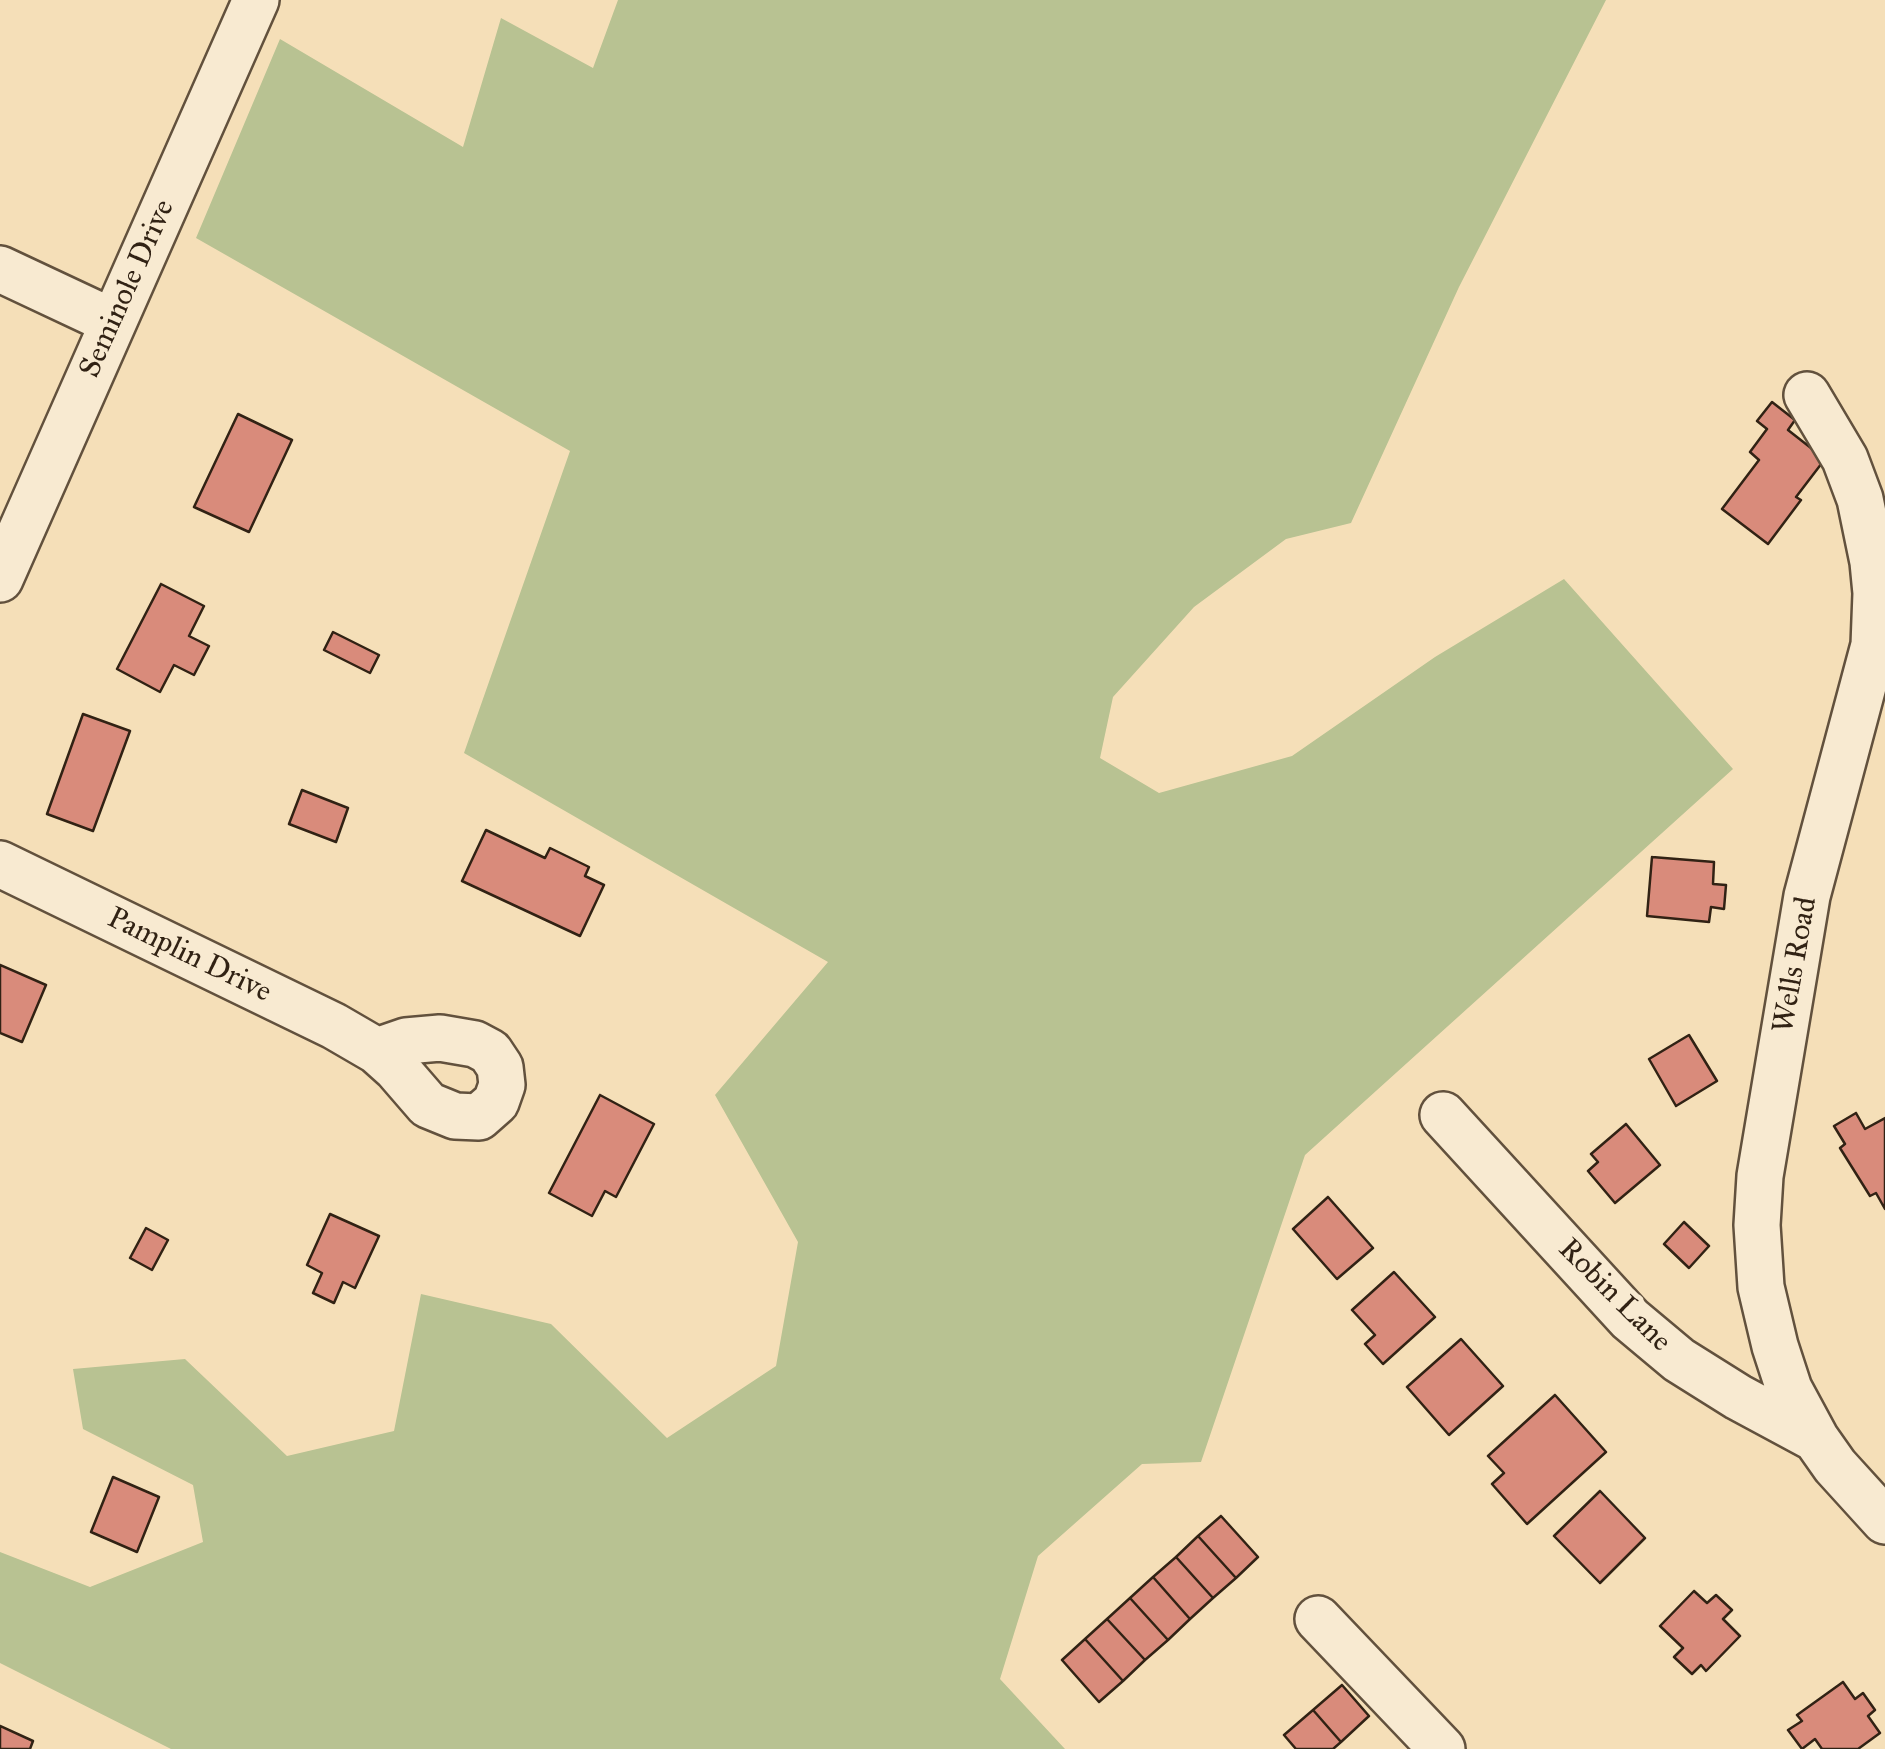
<!DOCTYPE html>
<style>
body{margin:0}
canvas{display:block;background:#f5dfb8}
</style>
<canvas width="1885" height="1749"></canvas>
<script>
const ctx = document.querySelector('canvas').getContext('2d');
ctx.lineJoin = 'round';
function fillPath(path, color) { ctx.fillStyle = color; ctx.fill(path, 'evenodd'); }
const toPath = rows => new Path2D(rows.map(r => 'M' + r).join(''));
function trace(path, color, width, dash) { ctx.strokeStyle = color; ctx.lineWidth = width; ctx.lineCap = dash ? 'butt' : 'round'; ctx.setLineDash(dash || []); ctx.stroke(path); }
function drawText(font, color, halo, rows, align = 'center') {
  ctx.font = font + ' "IM FELL Great Primer",serif'; ctx.lineWidth = 10; ctx.setLineDash([]); ctx.textBaseline = 'middle'; ctx.strokeStyle = halo; ctx.fillStyle = color; for (const [text, x, y, turn = 0] of rows) {
    ctx.save(); ctx.translate(x, y); ctx.rotate((+turn || 0) * Math.PI / 180); ctx.textAlign = isNaN(turn) ? turn : align; if (halo) ctx.strokeText(text, 0, 0); ctx.fillText(text, 0, 0); ctx.restore();
  }
}
const green = toPath([
 [618,0,1606,0,1459,287,1351,523,1286,539,1194,607,1113,697,1100,758,1159,793,1292,756,1435,657,1564,579,1733,769,1305,1155,1201,1462,1142,1464,1038,1556,1000,1679,1065,1749,171,1749,0,1663,0,1552,90,1587,203,1542,193,1485,83,1429,73,1369,185,1359,287,1456,394,1431,421,1294,551,1324,667,1438,776,1366,798,1242,715,1095,828,962,464,753,570,451,196,238,280,39,463,147,501,18,593,68]
]);
const building = toPath([
 [1772,402,1795,420,1788,430,1825,459,1796,497,1801,500,1768,544,1722,509,1759,460,1750,452,1767,429,1757,421,1772,402],
 [238,414,292,440,249,532,194,507,238,414],
 [161,584,204,606,189,636,209,646,194,675,174,665,160,692,117,669,161,584],
 [333,632,379,655,370,673,324,650,333,632],
 [83,714,130,731,93,831,47,814,83,714],
 [302,790,348,808,336,842,289,824,302,790],
 [486,830,545,858,550,848,589,867,585,876,604,885,580,936,462,881,486,830],
 [1652,857,1714,862,1713,884,1726,885,1724,909,1711,907,1709,922,1647,916,1652,857],
 [0,965,46,985,22,1042,0,1033,0,965],
 [1689,1035,1717,1081,1676,1106,1649,1059,1689,1035],
 [600,1095,654,1124,616,1197,605,1191,592,1216,549,1193,600,1095],
 [1856,1113,1865,1129,1885,1118,1885,1209,1876,1193,1870,1196,1840,1148,1845,1144,1834,1126,1856,1113],
 [1626,1124,1660,1165,1615,1203,1588,1171,1598,1162,1591,1154,1626,1124],
 [1328,1197,1373,1248,1337,1279,1293,1229,1328,1197],
 [330,1214,379,1236,355,1288,343,1282,334,1303,313,1293,322,1273,307,1265,330,1214],
 [1684,1222,1709,1246,1689,1268,1664,1244,1684,1222],
 [146,1228,168,1240,152,1270,130,1258,146,1228],
 [1394,1272,1435,1317,1383,1364,1365,1344,1375,1335,1352,1310,1394,1272],
 [1461,1339,1503,1386,1449,1435,1407,1387,1461,1339],
 [1555,1395,1606,1452,1527,1524,1492,1484,1504,1473,1488,1456,1555,1395],
 [113,1477,159,1497,137,1552,91,1532,113,1477],
 [1600,1491,1645,1538,1600,1583,1554,1536,1600,1491],
 [1221,1516,1258,1557,1236,1578,1198,1536,1221,1516],
 [1198,1536,1236,1578,1213,1598,1176,1557,1198,1536],
 [1176,1557,1213,1598,1190,1619,1153,1577,1176,1557],
 [1153,1577,1190,1619,1168,1640,1130,1598,1153,1577],
 [1694,1591,1707,1603,1716,1595,1732,1610,1723,1619,1740,1636,1706,1671,1701,1665,1692,1674,1674,1657,1683,1648,1660,1626,1694,1591],
 [1130,1598,1168,1640,1145,1660,1107,1619,1130,1598],
 [1107,1619,1145,1660,1123,1681,1085,1639,1107,1619],
 [1085,1639,1123,1681,1099,1702,1062,1660,1085,1639],
 [1843,1682,1855,1699,1863,1693,1875,1710,1868,1716,1880,1733,1858,1749,1822,1749,1815,1739,1802,1749,1788,1730,1802,1721,1797,1715,1843,1682],
 [1342,1685,1369,1716,1341,1742,1313,1710,1342,1685],
 [1313,1710,1341,1742,1333,1749,1296,1749,1284,1735,1313,1710],
 [0,1726,33,1741,30,1749,0,1749,0,1726]
]);
const minor = toPath([
 [0,269,113,322],
 [1807,395,1845,459,1860,499,1873,562,1876,593,1874,645,1807,896,1760,1176,1757,1225,1761,1287,1775,1346,1789,1389,1816,1439,1835,1466,1885,1521],
 [0,579,256,0],
 [0,864,334,1026,377,1051,396,1068,428,1105,455,1116,479,1117,496,1102,502,1085,500,1067,490,1052,475,1044,440,1038,406,1041,377,1051],
 [1443,1115,1630,1319,1679,1360,1738,1397,1816,1439],
 [1318,1619,1442,1749]
]);
const streetNames = [
 ["Seminole Drive",128,289,-66],
 ["Pamplin Drive",189,956,26],
 ["Wells Road",1796,965,-80],
 ["Robin Lane",1614,1296,45]
];
fillPath(green, '#b8c292');
fillPath(building, '#d98b7b');
trace(building, '#312214', 2.5);
trace(minor, '#62513d', 50);
trace(minor, '#f8ead1', 45);
drawText('30px', '#312214', '#f8ead1', streetNames);
</script>
